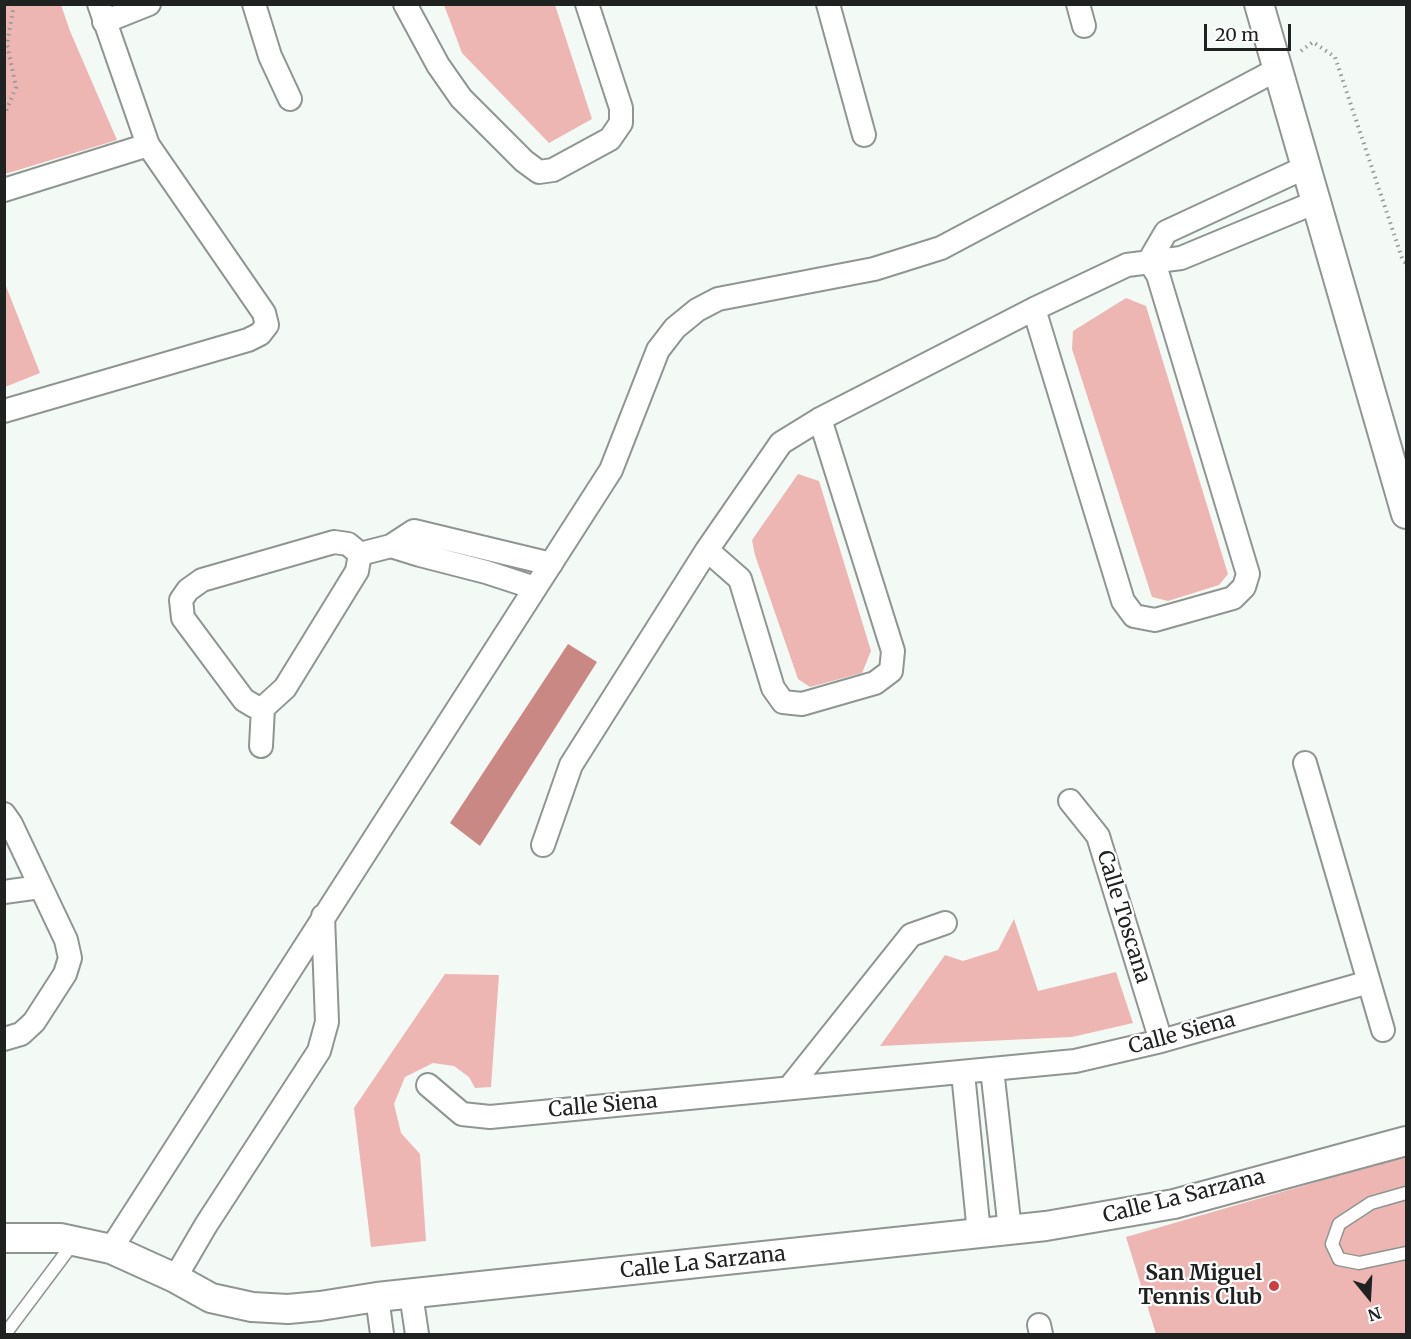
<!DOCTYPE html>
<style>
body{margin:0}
#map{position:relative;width:1411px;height:1339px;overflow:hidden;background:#f3faf5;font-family:Merriweather,serif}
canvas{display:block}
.frame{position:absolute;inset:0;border:6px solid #202221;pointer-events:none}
.north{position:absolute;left:1339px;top:1267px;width:60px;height:60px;-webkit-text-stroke:4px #fff;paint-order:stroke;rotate:162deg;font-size:16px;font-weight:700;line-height:24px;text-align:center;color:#202221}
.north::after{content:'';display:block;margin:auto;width:21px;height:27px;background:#202221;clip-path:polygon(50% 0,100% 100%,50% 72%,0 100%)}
.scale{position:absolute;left:1204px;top:24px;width:87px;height:27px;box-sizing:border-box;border:3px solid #202221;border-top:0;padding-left:8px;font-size:18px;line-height:21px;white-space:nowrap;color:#202221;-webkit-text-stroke:4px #fff;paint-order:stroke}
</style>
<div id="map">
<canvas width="1411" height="1339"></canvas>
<div class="frame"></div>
<div class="north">N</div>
<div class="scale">20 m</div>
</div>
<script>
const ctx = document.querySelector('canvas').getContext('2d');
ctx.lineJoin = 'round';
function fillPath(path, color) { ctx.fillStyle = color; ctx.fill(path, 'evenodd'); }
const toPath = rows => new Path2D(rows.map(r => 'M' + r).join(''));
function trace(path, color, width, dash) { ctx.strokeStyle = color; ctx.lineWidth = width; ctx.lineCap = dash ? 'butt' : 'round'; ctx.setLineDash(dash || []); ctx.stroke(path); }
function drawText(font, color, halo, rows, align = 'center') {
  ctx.font = font + ' Merriweather,serif'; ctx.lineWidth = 4.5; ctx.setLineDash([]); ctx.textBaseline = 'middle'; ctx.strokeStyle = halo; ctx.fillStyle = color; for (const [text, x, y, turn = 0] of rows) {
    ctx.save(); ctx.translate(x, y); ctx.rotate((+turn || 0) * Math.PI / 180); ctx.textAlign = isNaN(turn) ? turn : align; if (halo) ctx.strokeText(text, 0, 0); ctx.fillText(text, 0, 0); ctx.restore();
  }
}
const green = toPath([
 [5,4,61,5,70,31,117,140,5,174],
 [444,5,555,5,592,119,549,143,462,53],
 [4,281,40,373,5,387,4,387],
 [1126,298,1146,306,1228,574,1219,585,1168,601,1152,597,1072,349,1073,331],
 [798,474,819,481,871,651,862,673,810,687,798,679,755,555,752,540],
 [1014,919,1038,991,1116,972,1133,1023,1072,1037,880,1046,945,955,963,961,998,950],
 [445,974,499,975,491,1087,475,1088,469,1077,454,1066,433,1063,405,1077,394,1104,401,1133,420,1154,426,1241,371,1247,354,1108],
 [1406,1156,1406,1334,1156,1334,1126,1237]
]);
const water = toPath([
 [568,644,597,662,480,846,450,823]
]);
const path = toPath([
 [1301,51,1313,42,1335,57,1403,261,1406,263],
 [4,116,16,87,7,44,14,4]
]);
const service = toPath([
 [1406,1193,1371,1203,1339,1224,1332,1244,1339,1259,1359,1263,1406,1253],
 [5,1334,74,1242]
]);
const minor = toPath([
 [254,4,270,56,290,99],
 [405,4,438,65,461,98,524,161,539,172,553,170,610,139,621,123,621,108,587,4],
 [828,4,864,135],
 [1078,4,1084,26],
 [104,22,149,4],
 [4,190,148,145],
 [1149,261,1166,232,1306,167],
 [1034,309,1123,601,1134,616,1155,620,1233,598,1244,587,1248,574,1158,275,1149,261],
 [4,411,248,340,260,334,267,325,264,313,148,145,99,4],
 [334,542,348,544,360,554,357,571,285,688,263,708,254,706,244,700,183,618,181,600,188,590,202,580,334,542],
 [391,546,420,555,486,572,535,588],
 [707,550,740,579,773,688,783,702,802,704,875,683,891,671,893,651,820,419],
 [360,554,391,546,414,531,551,564],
 [261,746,263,708],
 [1305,763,1383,1030],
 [1070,801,1098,836,1161,1041],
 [4,814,11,824,66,940,70,958,65,974,34,1022,21,1034,4,1039],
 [543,845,571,765,707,550,781,443,820,419,1034,309,1127,265,1181,258,1316,202],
 [4,892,40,887],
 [992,1069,1010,1230],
 [963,1073,979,1233],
 [428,1085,462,1114,490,1117,1075,1061,1161,1041,1369,982],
 [789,1088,911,935,945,923],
 [111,1249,611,470,658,350,675,328,697,310,718,299,874,269,941,248,1278,69],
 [175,1278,206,1225,319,1051,327,1022,323,916],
 [411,1294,417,1334],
 [377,1297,382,1334],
 [1039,1325,1041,1334]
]);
const tertiary = toPath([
 [1259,4,1406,514],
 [4,1238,60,1238,111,1249,175,1278,211,1298,252,1307,288,1309,320,1306,377,1297,1046,1226,1174,1204,1406,1141]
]);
const markers = [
 [1274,1286,6,"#ce3e41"]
];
const streetNames = [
 ["Calle Toscana",1123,917,73],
 ["Calle Siena",1182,1034,-15],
 ["Calle Siena",603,1106,-5],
 ["Calle La Sarzana",1184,1197,-14],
 ["Calle La Sarzana",703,1263,-6]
];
const poiNames = [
 ["San Miguel",1262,1274],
 ["Tennis Club",1262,1298]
];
fillPath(green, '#edb6b2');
fillPath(water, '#c98883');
trace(service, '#8f9591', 15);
trace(minor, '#8f9591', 26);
trace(tertiary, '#8f9591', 32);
trace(path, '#939895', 4, [1.5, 4.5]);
trace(service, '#fff', 12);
trace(minor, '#fff', 22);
trace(tertiary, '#fff', 28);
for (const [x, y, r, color] of markers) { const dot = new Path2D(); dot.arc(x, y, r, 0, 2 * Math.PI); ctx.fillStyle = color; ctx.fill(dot); trace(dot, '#fff', 2); }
drawText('21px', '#202221', '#fff', streetNames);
drawText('bold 21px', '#202221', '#fff', poiNames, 'right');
</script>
